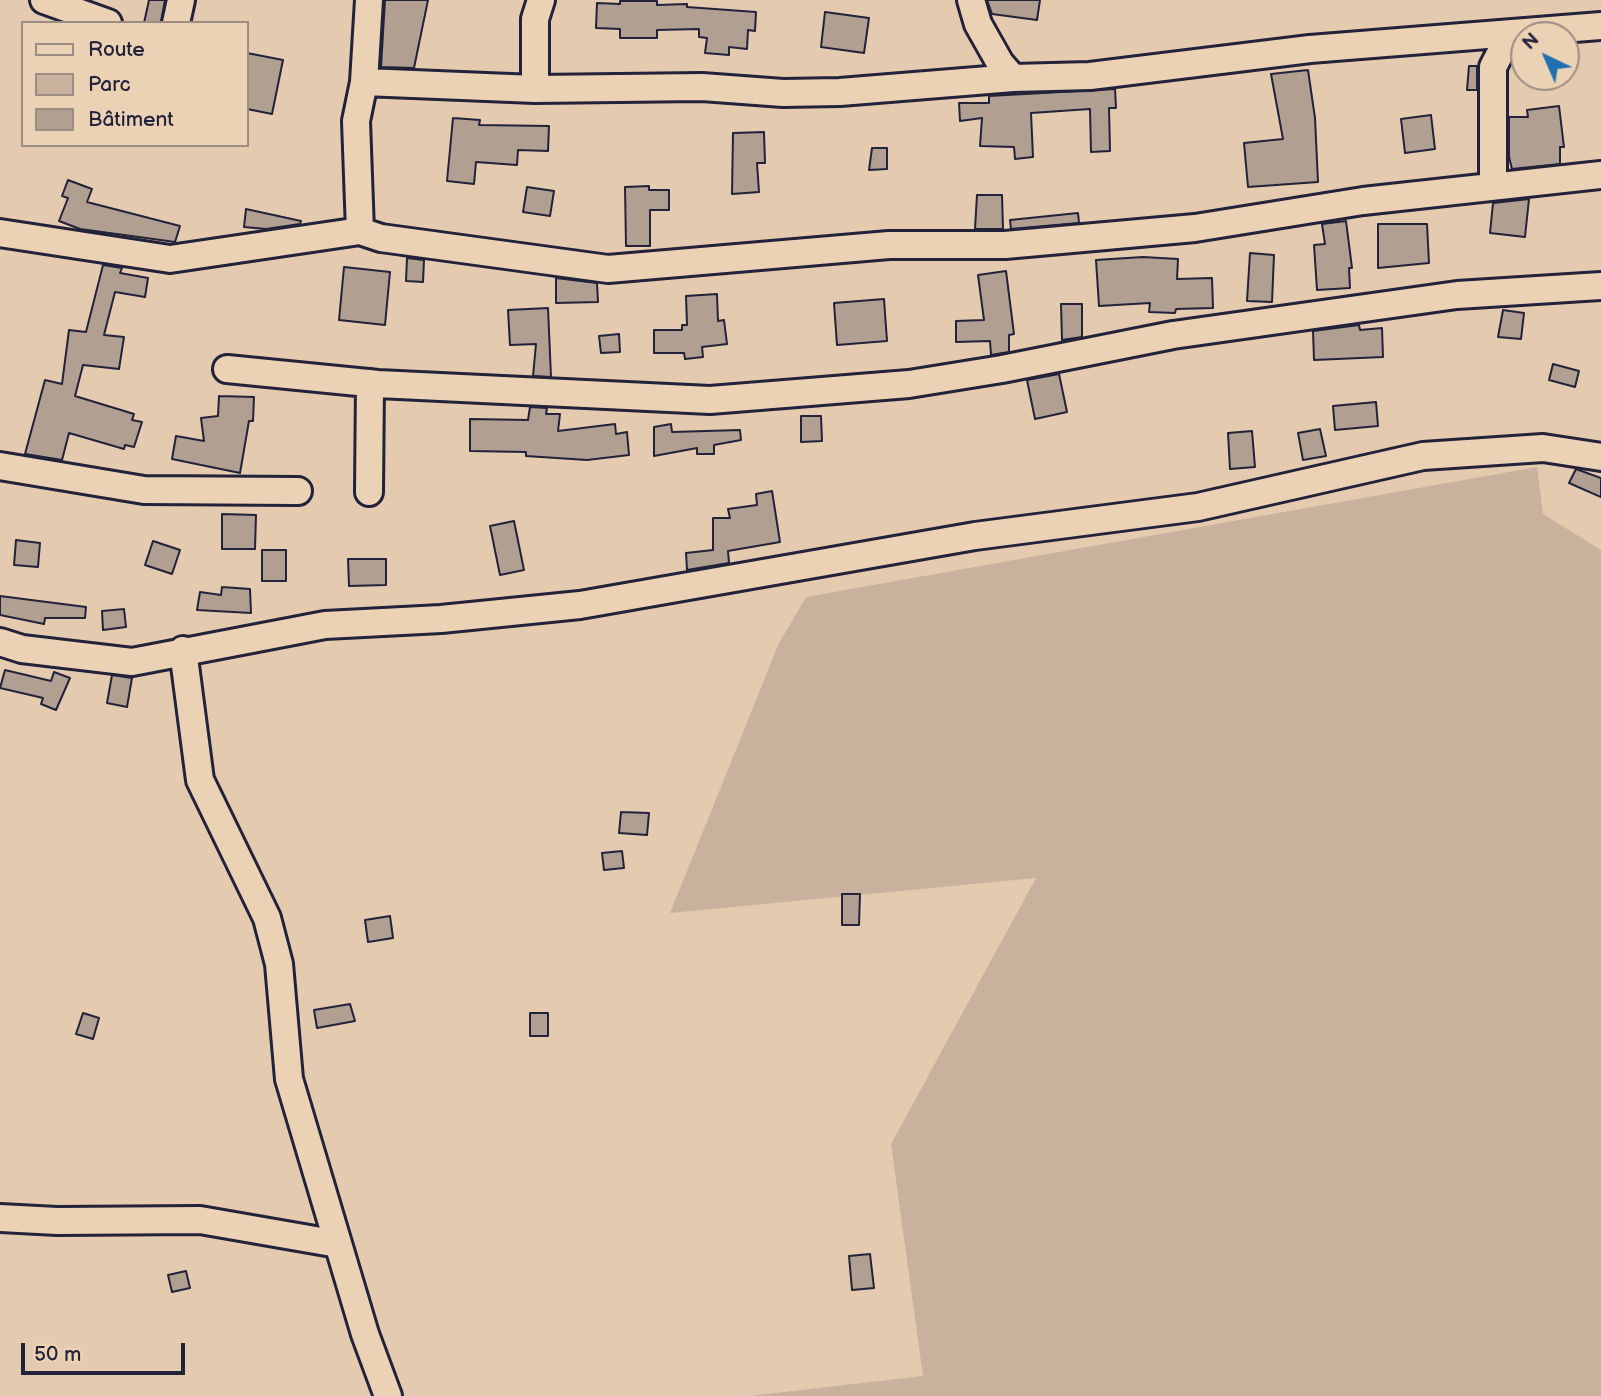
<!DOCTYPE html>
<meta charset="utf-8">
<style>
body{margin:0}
#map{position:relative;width:1601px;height:1396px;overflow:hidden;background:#e4cbaf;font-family:"Balsamiq Sans",sans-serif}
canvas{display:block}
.legend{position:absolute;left:21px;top:21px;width:228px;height:126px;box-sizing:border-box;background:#ecd2b4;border:2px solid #9b8c84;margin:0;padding:9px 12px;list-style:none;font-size:21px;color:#22223b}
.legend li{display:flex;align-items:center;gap:14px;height:35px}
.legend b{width:35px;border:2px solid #9b8c84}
.north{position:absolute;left:1510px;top:21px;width:70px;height:70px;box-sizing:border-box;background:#ecd2b4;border:2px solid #9b8c84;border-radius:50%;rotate:316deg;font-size:19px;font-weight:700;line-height:28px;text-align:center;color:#22223b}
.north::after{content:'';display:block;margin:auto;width:24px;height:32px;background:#1f6fb2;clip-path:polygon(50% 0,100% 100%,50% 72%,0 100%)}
.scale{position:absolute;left:21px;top:1343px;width:164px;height:32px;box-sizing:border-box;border:4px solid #22223b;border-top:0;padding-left:9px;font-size:21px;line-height:24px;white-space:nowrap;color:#22223b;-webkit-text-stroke:5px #ecd2b4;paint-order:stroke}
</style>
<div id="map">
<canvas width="1601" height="1396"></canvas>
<ul class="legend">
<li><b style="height:9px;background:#ecd2b4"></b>Route</li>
<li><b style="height:19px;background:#c8b29e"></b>Parc</li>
<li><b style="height:19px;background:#b19f91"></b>Bâtiment</li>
</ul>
<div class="north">N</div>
<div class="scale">50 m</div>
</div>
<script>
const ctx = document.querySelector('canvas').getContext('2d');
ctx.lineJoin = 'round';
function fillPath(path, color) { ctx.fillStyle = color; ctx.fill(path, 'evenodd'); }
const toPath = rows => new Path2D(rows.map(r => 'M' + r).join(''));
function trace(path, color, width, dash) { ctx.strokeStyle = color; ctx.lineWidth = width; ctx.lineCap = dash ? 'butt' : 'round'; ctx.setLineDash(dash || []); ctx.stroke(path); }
const green = toPath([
 [1537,467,1543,514,1601,550,1601,1396,749,1396,923,1376,891,1144,1036,878,670,913,779,643,806,597]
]);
const building = toPath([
 [149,0,165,0,161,23,144,23,149,0],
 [385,0,428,0,414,68,381,67,385,0],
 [987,0,1040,0,1037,20,992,14,987,0],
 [620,1,657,1,657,5,687,4,687,7,756,12,755,31,748,30,747,49,729,47,729,55,705,53,707,38,699,37,699,29,657,30,657,38,620,38,620,29,596,28,597,3,620,4,620,1],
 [825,12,869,18,864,53,821,47,825,12],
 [247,53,283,60,272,114,247,109,247,53],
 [1469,66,1477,66,1477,90,1467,90,1469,66],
 [1308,70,1315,118,1318,182,1248,187,1244,143,1283,139,1271,74,1308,70],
 [1115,89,1116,108,1109,108,1110,151,1091,152,1090,109,1031,113,1033,157,1015,159,1014,147,980,146,982,118,960,121,959,103,989,103,989,96,1115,89],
 [1559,106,1564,147,1560,147,1560,164,1512,169,1509,157,1509,117,1528,117,1527,110,1559,106],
 [1431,115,1435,149,1405,153,1401,119,1431,115],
 [453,118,480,120,479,125,549,126,548,151,518,150,517,165,476,162,474,184,447,181,453,118],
 [764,132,765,163,757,163,759,192,732,194,733,133,764,132],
 [872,148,887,148,887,169,869,170,872,148],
 [68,180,92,189,87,202,180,226,175,242,80,229,59,221,68,198,62,196,68,180],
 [649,186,649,190,669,190,669,210,650,210,650,246,626,246,625,187,649,186],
 [527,187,554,191,550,216,523,212,527,187],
 [977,195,1002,195,1003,229,975,229,977,195],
 [1529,199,1525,237,1490,233,1493,203,1529,199],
 [246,209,301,221,300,224,266,229,244,227,246,209],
 [1078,213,1079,223,1011,229,1010,220,1078,213],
 [1346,221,1352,268,1349,268,1350,288,1317,290,1314,245,1325,244,1322,224,1346,221],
 [1378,224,1427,224,1429,263,1378,268,1378,224],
 [1250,253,1274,255,1272,302,1247,301,1250,253],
 [1143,257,1178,259,1177,279,1212,278,1213,308,1176,309,1175,313,1149,312,1150,303,1099,306,1096,260,1143,257],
 [407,258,424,260,423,282,406,281,407,258],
 [103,265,122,268,120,273,148,278,145,297,115,292,104,335,124,337,119,369,83,365,75,396,134,414,132,420,142,422,134,447,125,445,124,449,69,433,62,460,25,454,45,380,62,384,69,330,86,332,103,265],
 [344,267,390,272,385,325,339,320,344,267],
 [1006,271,1014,334,1009,335,1009,352,991,355,990,341,956,342,956,321,984,320,978,275,1006,271],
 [556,278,597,283,598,302,556,303,556,278],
 [717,294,718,321,724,320,727,344,702,347,703,357,685,359,684,353,654,353,654,330,682,330,682,325,687,325,686,296,717,294],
 [884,299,887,341,837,345,834,303,884,299],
 [1061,304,1082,304,1082,337,1062,340,1061,304],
 [548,308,551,377,533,376,536,344,510,345,508,310,548,308],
 [1503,310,1524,313,1521,339,1498,337,1503,310],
 [1359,325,1360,330,1382,328,1383,357,1314,360,1313,331,1359,325],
 [619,334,620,352,601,353,599,336,619,334],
 [1553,364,1579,371,1575,387,1549,380,1553,364],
 [1059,374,1067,412,1035,419,1027,380,1059,374],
 [219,396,254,397,253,421,249,421,240,473,172,459,176,436,204,441,201,418,218,416,219,396],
 [1376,402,1378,426,1335,430,1333,406,1376,402],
 [530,407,547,408,546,414,560,414,558,431,615,424,616,434,627,432,629,455,587,460,526,456,526,452,470,451,470,419,528,420,530,407],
 [801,416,821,416,822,441,801,442,801,416],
 [671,424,672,432,740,430,741,440,714,445,714,454,697,454,697,448,654,456,654,427,671,424],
 [1320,429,1326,456,1303,460,1298,433,1320,429],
 [1252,431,1255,467,1230,469,1228,433,1252,431],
 [1576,469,1601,478,1601,497,1569,483,1576,469],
 [772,491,780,542,728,551,729,563,687,570,686,553,713,550,713,518,730,518,728,509,757,505,756,494,772,491],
 [222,514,256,515,255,549,222,549,222,514],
 [514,521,524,570,500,575,490,526,514,521],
 [16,540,40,543,38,567,14,565,16,540],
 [153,541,180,550,172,574,145,565,153,541],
 [262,550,286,550,286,581,262,581,262,550],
 [348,559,386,559,386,585,349,586,348,559],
 [222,587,250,589,251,613,197,610,200,592,221,595,222,587],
 [0,596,86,607,85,618,45,618,44,624,0,615,0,596],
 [124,609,126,627,103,630,102,611,124,609],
 [5,670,51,681,54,672,70,678,56,710,41,704,43,698,0,688,5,670],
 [112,675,132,678,127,707,107,703,112,675],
 [621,812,649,813,647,835,619,833,621,812],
 [622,851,624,868,604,870,602,853,622,851],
 [842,894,860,894,859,925,842,925,842,894],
 [390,916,393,938,368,942,365,920,390,916],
 [350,1004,355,1021,317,1028,314,1010,350,1004],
 [83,1013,99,1018,93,1039,76,1034,83,1013],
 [530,1013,548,1013,548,1036,530,1036,530,1013],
 [870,1254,874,1288,852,1290,849,1256,870,1254],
 [186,1271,190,1288,172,1292,168,1275,186,1271]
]);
const minor = toPath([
 [44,0,108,23],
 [971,0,978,24,1000,63,1013,78],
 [176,23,181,0],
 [364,82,369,0],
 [535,89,535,19,541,0],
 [1493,184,1493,67,1510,34],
 [360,231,356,121,364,82,535,89,702,87,783,93,840,92,1013,78,1090,76,1310,49,1601,26],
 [0,233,170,259,360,231,381,238,608,269,889,245,1005,245,1195,228,1363,201,1601,175],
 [227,369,378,384,710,400,909,384,1002,369,1173,335,1457,295,1601,286],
 [0,466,144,490,298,491],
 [369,492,370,383],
 [0,642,22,649,132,662,325,625,441,619,580,605,975,536,1198,507,1423,456,1543,448,1601,457],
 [183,650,200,780,267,918,279,964,289,1079,365,1334,388,1396],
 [0,1218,57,1221,200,1220,338,1244]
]);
fillPath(green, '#c8b29e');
fillPath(building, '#b19f91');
trace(building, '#22223b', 2);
trace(minor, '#22223b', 32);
trace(minor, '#ecd2b4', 26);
</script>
